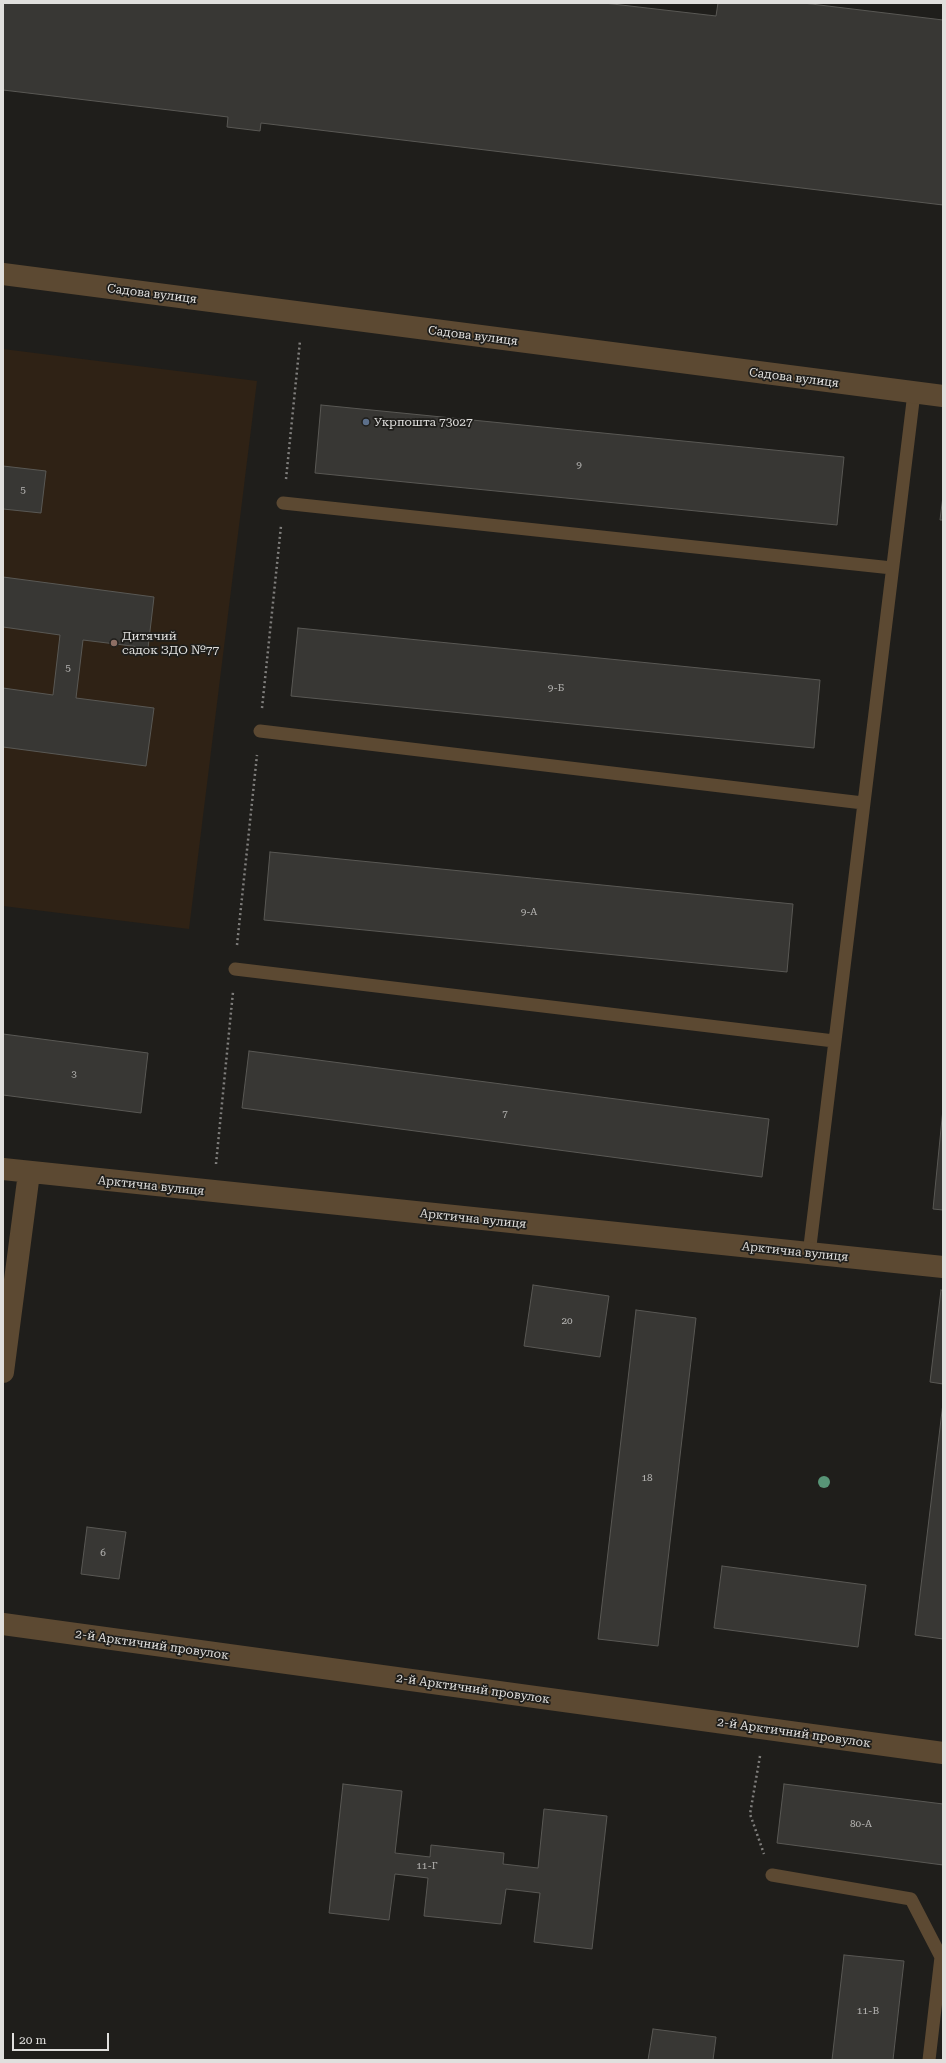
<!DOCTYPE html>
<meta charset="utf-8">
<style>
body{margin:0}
#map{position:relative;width:946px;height:2063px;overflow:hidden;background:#1f1e1b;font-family:"Roboto Serif",serif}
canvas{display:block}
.frame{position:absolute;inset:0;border:4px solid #e0dfdd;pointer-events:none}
.scale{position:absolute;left:12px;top:2033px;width:97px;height:18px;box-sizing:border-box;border:2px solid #e0dfdd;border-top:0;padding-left:5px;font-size:12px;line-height:14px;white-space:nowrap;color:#e0dfdd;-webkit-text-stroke:3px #1f1e1b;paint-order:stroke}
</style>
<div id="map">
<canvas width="946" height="2063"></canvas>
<div class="frame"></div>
<div class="scale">20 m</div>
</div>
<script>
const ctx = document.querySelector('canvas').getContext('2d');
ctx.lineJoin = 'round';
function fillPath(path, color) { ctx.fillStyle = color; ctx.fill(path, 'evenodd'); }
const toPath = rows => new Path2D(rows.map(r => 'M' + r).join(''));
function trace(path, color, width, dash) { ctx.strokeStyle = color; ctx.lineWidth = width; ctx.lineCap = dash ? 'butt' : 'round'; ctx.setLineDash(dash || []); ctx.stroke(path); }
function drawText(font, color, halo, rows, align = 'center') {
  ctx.font = font + ' "Roboto Serif",serif'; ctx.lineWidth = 3.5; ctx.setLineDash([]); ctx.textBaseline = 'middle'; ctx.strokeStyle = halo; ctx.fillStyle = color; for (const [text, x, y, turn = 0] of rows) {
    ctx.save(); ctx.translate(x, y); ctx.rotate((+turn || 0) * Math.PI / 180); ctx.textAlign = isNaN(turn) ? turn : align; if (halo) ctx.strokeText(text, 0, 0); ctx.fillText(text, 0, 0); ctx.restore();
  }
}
const education = toPath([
 [3,349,257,381,189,929,3,906]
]);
const building = toPath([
 [3,3,604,3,716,16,718,3,803,3,943,20,943,205,261,123,260,131,227,127,228,117,3,90,3,3],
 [321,405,844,457,837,525,315,473,321,405],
 [3,466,46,471,41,513,3,509,3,466],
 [943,496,943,520,940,520,943,496],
 [3,577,154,597,148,648,83,640,76,698,154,708,146,766,3,747,3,688,53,695,60,635,3,627,3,577],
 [298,628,820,680,814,748,291,696,298,628],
 [270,852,793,904,787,972,264,920,270,852],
 [3,1034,148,1053,141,1113,3,1095,3,1034],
 [249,1051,769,1119,762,1177,242,1108,249,1051],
 [943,1109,943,1210,933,1209,943,1109],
 [533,1285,609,1296,600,1357,524,1346,533,1285],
 [941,1290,943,1291,943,1384,930,1382,941,1290],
 [636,1310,696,1318,658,1646,598,1639,636,1310],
 [943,1403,943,1639,915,1635,943,1403],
 [87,1527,126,1532,119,1579,81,1574,87,1527],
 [722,1566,866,1585,858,1647,714,1628,722,1566],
 [343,1784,402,1791,395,1853,430,1857,431,1845,504,1853,503,1864,538,1868,544,1809,607,1816,592,1949,534,1942,540,1893,506,1889,501,1924,424,1916,428,1878,395,1874,389,1920,329,1913,343,1784],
 [784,1784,943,1804,943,1865,777,1843,784,1784],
 [844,1955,904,1961,893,2060,832,2060,844,1955],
 [653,2029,716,2037,713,2060,648,2060,653,2029]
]);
const path = toPath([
 [286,479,300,341],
 [262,708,281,526],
 [237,945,257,755],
 [216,1164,233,992],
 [760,1756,750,1814,764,1854]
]);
const service = toPath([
 [283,503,892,568],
 [260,731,863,803],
 [235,969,834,1041],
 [809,1254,914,393],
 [772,1875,911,1899,941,1957,943,1957],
 [929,2060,941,1957]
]);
const minor = toPath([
 [3,1169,943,1267],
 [3,1372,29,1173],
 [3,1624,943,1753]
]);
const tertiary = toPath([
 [3,274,943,396]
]);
const trees = [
 [824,1482]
];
const markers = [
 [366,422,4,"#5c6f8a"],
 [114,643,4,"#8d6e63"]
];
const numberNames = [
 ["9",579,465],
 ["5",23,490],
 ["5",68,668],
 ["9-Б",556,688],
 ["9-А",529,912],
 ["3",74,1074],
 ["7",505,1114],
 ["20",567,1321],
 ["18",647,1478],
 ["6",103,1553],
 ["80-А",861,1824],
 ["11-Г",427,1866],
 ["11-В",868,2011]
];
const streetNames = [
 ["Садова вулиця",152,294,7],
 ["Садова вулиця",473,336,7],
 ["Садова вулиця",794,378,7],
 ["Арктична вулиця",151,1186,6],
 ["Арктична вулиця",473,1219,6],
 ["Арктична вулиця",795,1252,6],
 ["2-й Арктичний провулок",152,1645,8],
 ["2-й Арктичний провулок",473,1689,8],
 ["2-й Арктичний провулок",794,1733,8]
];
const poiNames = [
 ["Укрпошта 73027",374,422],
 ["Дитячий",122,636],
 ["садок ЗДО №77",122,650]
];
fillPath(education, '#2f2215');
fillPath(building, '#383734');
trace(building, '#595854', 1);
trace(path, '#807f7d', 2.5, [2, 3]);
trace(service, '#5c4932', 13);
trace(minor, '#5c4932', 22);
trace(tertiary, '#5c4932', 22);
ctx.fillStyle = '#589577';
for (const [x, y] of trees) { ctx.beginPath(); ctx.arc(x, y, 6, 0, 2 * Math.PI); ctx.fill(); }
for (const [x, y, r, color] of markers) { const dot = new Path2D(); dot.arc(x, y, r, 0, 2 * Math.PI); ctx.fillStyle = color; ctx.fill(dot); trace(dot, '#1f1e1b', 1.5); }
drawText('10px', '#b6b5b3', null, numberNames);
drawText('12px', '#e0dfdd', '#1f1e1b', streetNames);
drawText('12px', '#e0dfdd', '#1f1e1b', poiNames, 'left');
</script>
